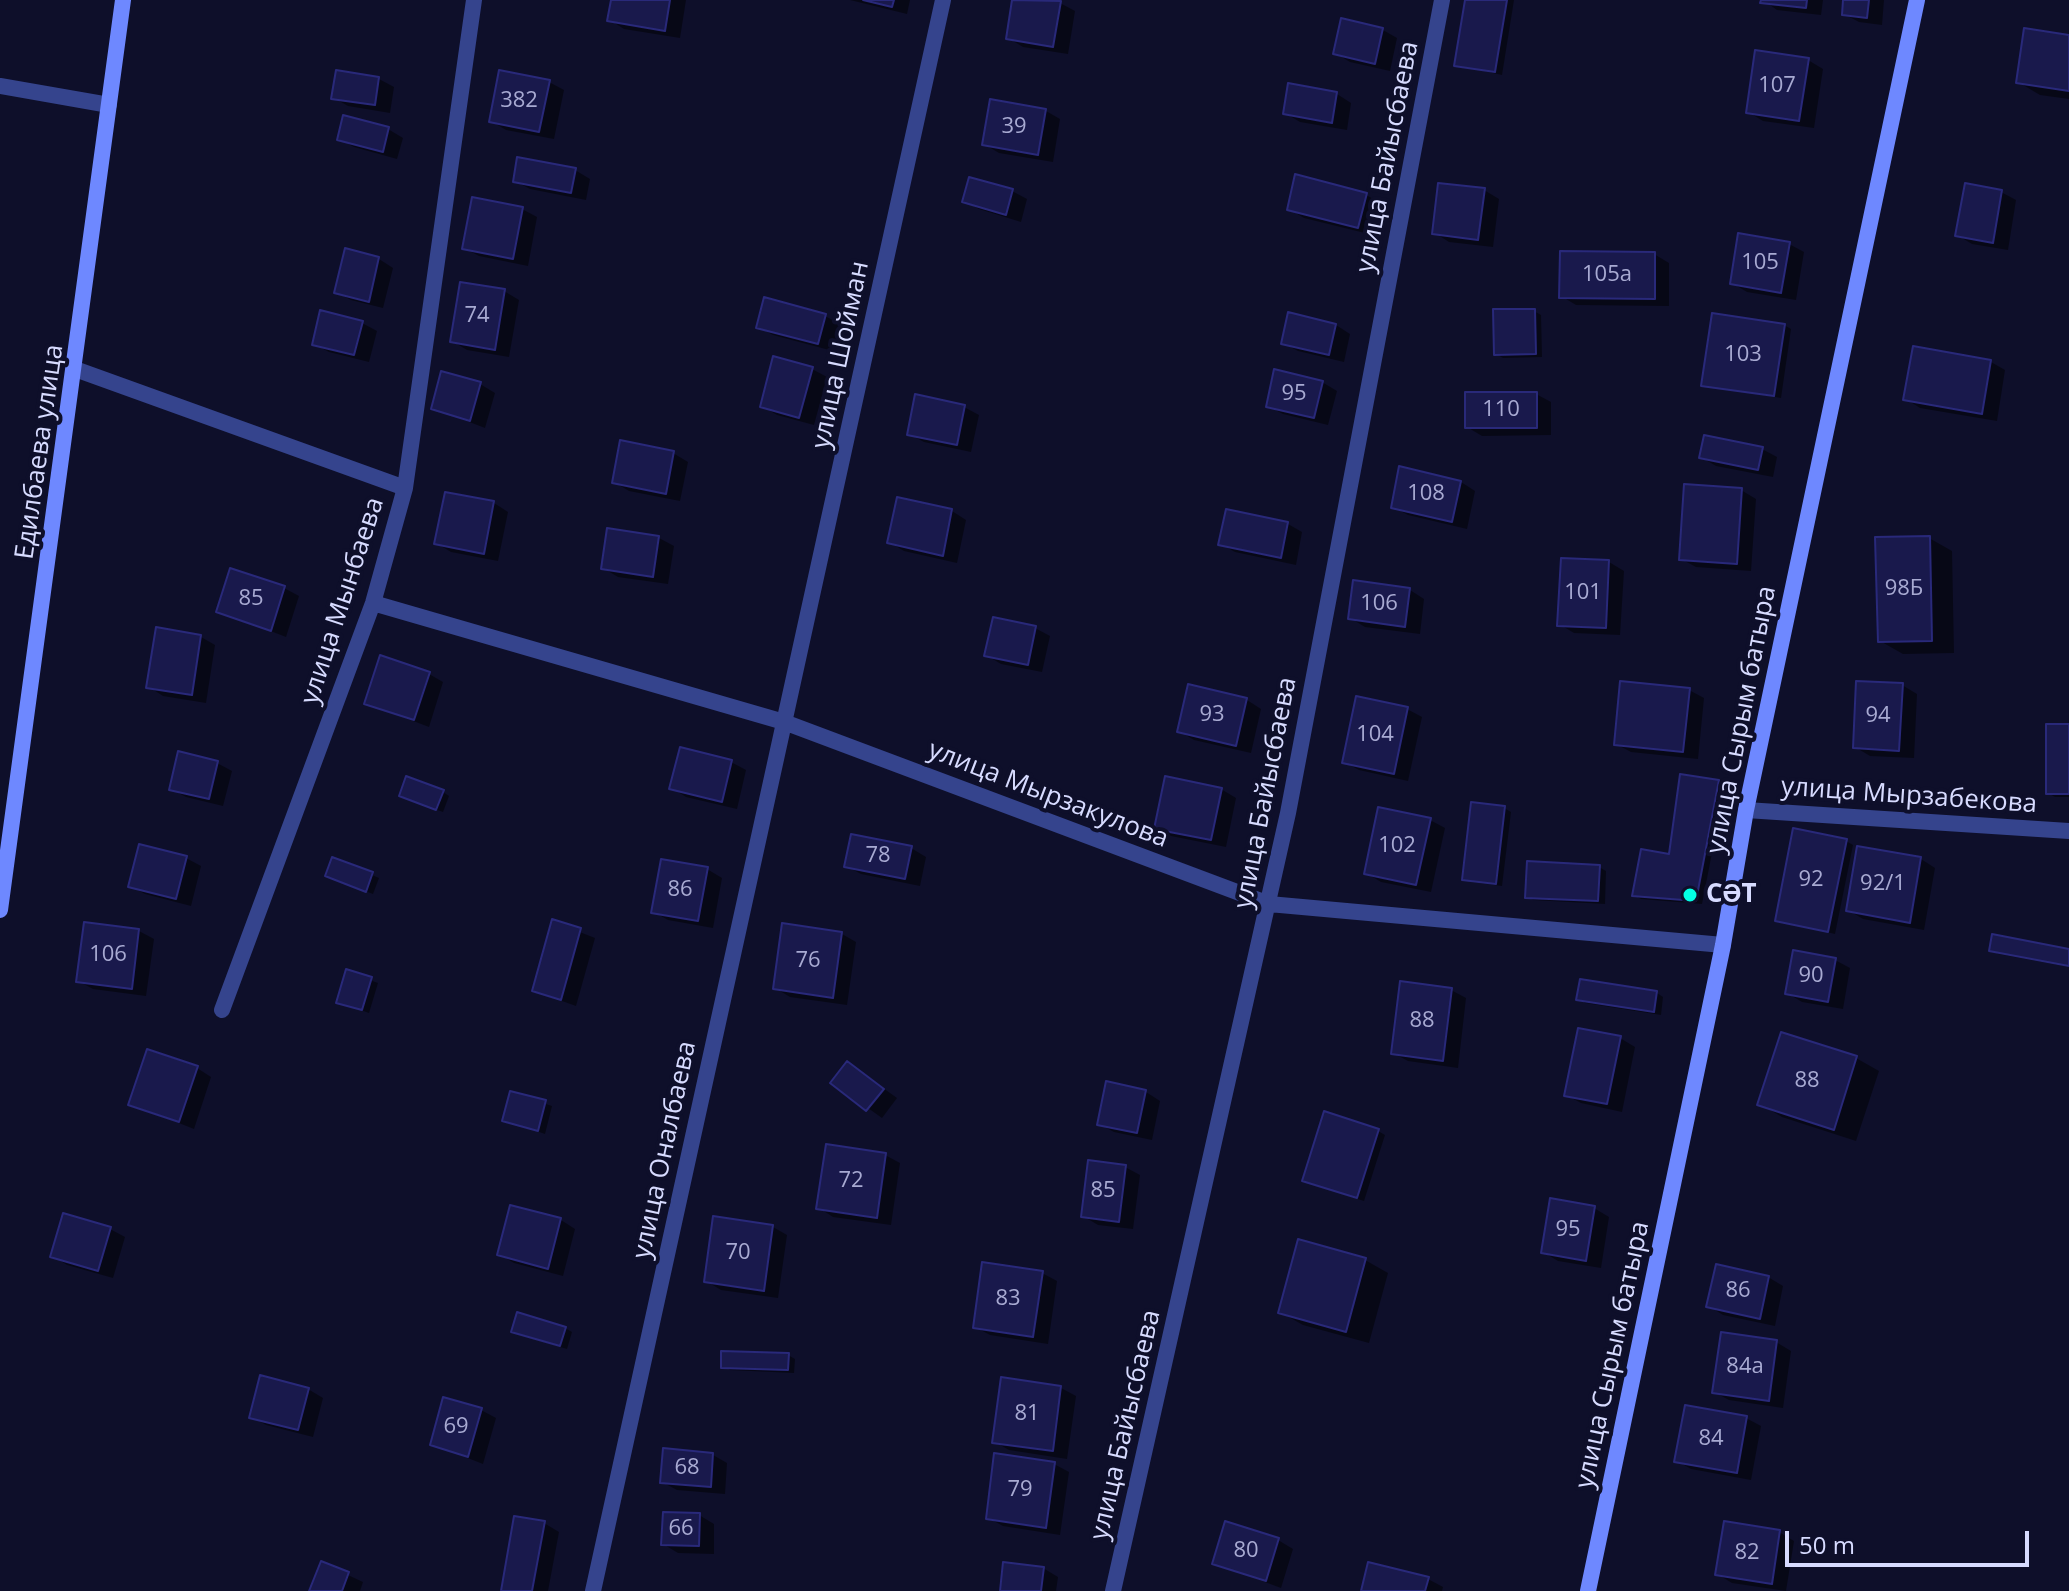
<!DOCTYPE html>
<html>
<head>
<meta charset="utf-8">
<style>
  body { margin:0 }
  #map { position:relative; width:2069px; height:1591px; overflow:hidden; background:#0e0f2a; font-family:"Open Sans",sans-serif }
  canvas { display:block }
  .scale { position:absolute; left:1785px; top:1531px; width:244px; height:36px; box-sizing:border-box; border:4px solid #d7dbff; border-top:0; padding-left:10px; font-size:24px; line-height:28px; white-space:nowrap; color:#d7dbff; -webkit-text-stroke:6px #0e0f2a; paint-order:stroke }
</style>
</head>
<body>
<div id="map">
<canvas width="2069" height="1591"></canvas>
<div class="scale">50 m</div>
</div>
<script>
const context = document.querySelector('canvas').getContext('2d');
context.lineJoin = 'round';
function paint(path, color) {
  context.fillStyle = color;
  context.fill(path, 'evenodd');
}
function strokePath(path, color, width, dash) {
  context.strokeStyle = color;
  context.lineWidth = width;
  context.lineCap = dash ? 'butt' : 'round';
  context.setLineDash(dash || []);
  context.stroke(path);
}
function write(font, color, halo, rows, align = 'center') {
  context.font = font + ' "Open Sans",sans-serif';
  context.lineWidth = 8;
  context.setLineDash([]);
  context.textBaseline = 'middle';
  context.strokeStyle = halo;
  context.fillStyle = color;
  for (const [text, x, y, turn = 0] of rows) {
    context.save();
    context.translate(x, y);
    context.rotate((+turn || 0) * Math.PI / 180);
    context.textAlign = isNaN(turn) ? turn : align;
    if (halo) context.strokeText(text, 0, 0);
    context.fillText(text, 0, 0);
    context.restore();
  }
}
paint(new Path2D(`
  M613,0H686L680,38L624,29L610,20Z
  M850,0H910L907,14Z
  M1014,0L1060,3L1075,11L1068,54L1023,47L1008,38Z
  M1467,0H1514L1502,75L1456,65Z
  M1763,0H1823L1821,15L1777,10Z
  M1845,0H1884L1882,25L1859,22L1844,14Z
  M1383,30L1397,38L1390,71L1350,62L1335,53Z
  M2069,37V99L2040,95L2018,82Z
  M1808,60L1823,69L1814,128L1763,121L1748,112Z
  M379,79L394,87L390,113L348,106L334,98Z
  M549,82L564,90L554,139L506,130L491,121Z
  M1290,86L1337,94L1351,103L1347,130L1300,122L1285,113Z
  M1046,111L1060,119L1053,162L999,153L984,144Z
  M388,129L403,138L397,159L354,147L339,139Z
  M575,170L590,179L586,200L530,189L515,181Z
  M1484,190L1499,199L1493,247L1449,242L1435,233Z
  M1012,191L1027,199L1021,222L979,209L964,201Z
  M2001,192L2016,200L2008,250L1972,244L1957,235Z
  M1366,195L1381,203L1373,235L1304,218L1289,209Z
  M522,209L537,217L528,266L479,256L464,248Z
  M1789,244L1804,252L1796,300L1747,292L1732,283Z
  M346,251L379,259L393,268L383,308L351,300L336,292Z
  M1654,254L1669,263V306L1576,305L1561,296Z
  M504,291L519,300L509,357L467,350L452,341Z
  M1534,311L1541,315L1542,357L1503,358L1496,354Z
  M825,316L840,324L833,351L773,335L758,327Z
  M362,323L377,331L369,362L329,352L314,344Z
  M1336,325L1350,334L1344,362L1298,351L1283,343Z
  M1784,325L1791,329L1781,398L1703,385Z
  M1914,348L1991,362L2005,370L1997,421L1920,408L1906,399Z
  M812,369L827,377L814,425L777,415L762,406Z
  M443,374L480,384L495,393L485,428L433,408Z
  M1322,382L1337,391L1328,425L1283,414L1268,406Z
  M1536,394L1551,402V435L1482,436L1467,427Z
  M964,407L979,415L971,452L924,442L909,434Z
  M1762,449L1777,457L1773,477L1716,466L1701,457Z
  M673,453L688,462L680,501L629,491L614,482Z
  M1461,482L1475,491L1467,529L1408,515L1393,507Z
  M1741,490L1756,499L1751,571L1696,567L1681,559Z
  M898,499L952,511L966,520L957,563L904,551L889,542Z
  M494,503L508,512L498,561L451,552L436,543Z
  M1227,511L1288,524L1302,532L1296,565L1235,552L1221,544Z
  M659,538L674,546L668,584L618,577L603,568Z
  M1929,538L1952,551L1954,653L1903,654L1880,641Z
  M1609,562L1624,571L1620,635L1574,633L1559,624Z
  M284,588L299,596L286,637L219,611Z
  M1410,590L1424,599L1420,634L1365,627L1350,618Z
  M1035,628L1050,636L1042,672L1001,664L986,655Z
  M201,637L215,645L206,703L163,696L149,687Z
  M429,674L443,682L429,727L366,703Z
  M1902,685L1917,694L1914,758L1870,756L1855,747Z
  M1189,687L1247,700L1261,709L1251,753L1194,740L1179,731Z
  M1689,690L1704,698L1698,759L1631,752L1616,744Z
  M1407,709L1422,717L1408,781L1359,770L1344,762Z
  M2069,726V797H2055L2048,793Z
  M731,762L746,770L737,809L686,797L672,788Z
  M217,763L232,771L223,806L186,797L171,789Z
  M1718,782L1725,786L1702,904L1641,899L1634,895L1671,856Z
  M1221,789L1236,798L1226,847L1171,836L1157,828Z
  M443,792L449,796L443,812L408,799Z
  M1504,808L1511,812L1502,886L1471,882L1465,878Z
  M1430,820L1445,828L1431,892L1381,882L1366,873Z
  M1846,841L1853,845L1835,934L1777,920Z
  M911,848L926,857L920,886L861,874L846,866Z
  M1859,848L1921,859L1935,868L1924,930L1863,919L1848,910Z
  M186,858L201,866L191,906L145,894L130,886Z
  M334,859L379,878L373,894L334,879Z
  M1599,867L1606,871L1605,904L1533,900L1527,896Z
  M707,869L722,878L713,928L668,920L654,912Z
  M554,922L595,938L576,1006L534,991Z
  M139,931L154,939L146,996L93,989L78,981Z
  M842,934L856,942L847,1005L790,997L775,988Z
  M1992,950L2069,951V967L1998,954Z
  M1835,960L1850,968L1843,1009L1802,1002L1787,993Z
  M347,972L378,983L369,1013L338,1002Z
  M1581,981L1657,993L1663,997L1661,1015L1585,1003L1578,999Z
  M1451,990L1466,998L1458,1068L1408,1061L1393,1053Z
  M1620,1038L1635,1047L1622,1112L1581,1103L1566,1095Z
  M1856,1058L1879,1071L1856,1141L1782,1117L1760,1104Z
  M848,1063L897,1098L882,1118L833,1083Z
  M197,1068L211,1077L194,1129L131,1104Z
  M1108,1084L1146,1092L1160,1101L1152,1140L1114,1132L1099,1124Z
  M512,1093L552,1106L545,1134L505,1120Z
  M1378,1131L1385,1135L1364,1201L1311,1184Z
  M885,1155L900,1163L891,1225L833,1217L819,1208Z
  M1125,1167L1140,1175L1133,1229L1098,1225L1083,1216Z
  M511,1207L561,1220L575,1229L563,1276L514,1263L499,1254Z
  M1594,1208L1609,1217L1601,1268L1558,1261L1543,1252Z
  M773,1227L787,1235L778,1298L721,1290L706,1281Z
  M110,1229L125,1237L113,1278L67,1265L53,1256Z
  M1365,1260L1388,1273L1369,1343L1303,1325L1280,1312Z
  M1042,1273L1057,1281L1048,1344L990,1335L975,1327Z
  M1768,1277L1783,1286L1775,1326L1723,1315L1709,1306Z
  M565,1328L572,1332L567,1349L520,1335Z
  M1776,1342L1791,1351L1783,1408L1729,1400L1714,1392Z
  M788,1355L795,1359L794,1373L730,1370L723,1366Z
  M1003,1379L1061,1388L1076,1396L1067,1459L1009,1450L995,1442Z
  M308,1389L323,1398L313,1437L266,1425L252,1417Z
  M481,1410L496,1418L483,1464L432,1444Z
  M1746,1418L1761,1426L1751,1480L1691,1469L1677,1461Z
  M713,1455L727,1463L725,1494L677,1490L662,1482Z
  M1054,1464L1069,1472L1060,1535L1003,1526L988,1518Z
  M699,1515L714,1524V1554L678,1553L663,1544Z
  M544,1523L559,1532L548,1591H503Z
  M1779,1532L1794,1541L1786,1591L1732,1583L1717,1574Z
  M1278,1540L1293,1549L1281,1588L1214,1563Z
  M322,1563L363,1582L360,1591H311Z
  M1043,1568L1058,1577L1056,1591H1002Z
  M1428,1579L1443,1587L1442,1591H1363Z`), '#0007');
const building = new Path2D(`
  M611,0H670L665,31L607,21Z
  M863,0H894L892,7Z
  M1012,0L1061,1L1053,47L1006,39Z
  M1465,0H1507L1495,72L1454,66Z
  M1761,0H1807L1806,8L1760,3Z
  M1843,0H1869L1867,18L1842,15Z
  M1341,18L1383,28L1375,64L1333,54Z
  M2024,28L2069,35V91L2016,83Z
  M1755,50L1809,58L1799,121L1746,113Z
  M336,70L379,77L375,105L331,99Z
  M499,70L550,80L539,132L489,122Z
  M1288,83L1337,92L1332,123L1283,114Z
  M990,99L1046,109L1038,155L982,145Z
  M343,115L389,127L383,152L337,140Z
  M517,157L576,168L571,193L513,182Z
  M1295,174L1367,193L1358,228L1287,210Z
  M969,177L1013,189L1006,215L962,202Z
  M1438,183L1485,188L1478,240L1432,234Z
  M1965,183L2002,190L1993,243L1955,236Z
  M472,197L523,207L513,259L462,249Z
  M1738,233L1790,242L1781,293L1730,284Z
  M345,248L379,257L369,302L334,293Z
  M1560,251L1655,252V299L1559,298Z
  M460,282L505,289L495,350L450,342Z
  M764,297L826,314L818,344L756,328Z
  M1493,309H1535L1536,354L1494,355Z
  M320,310L363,321L354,355L312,345Z
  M1288,312L1336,324L1329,355L1281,344Z
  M1712,313L1785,324L1774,396L1701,386Z
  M1913,346L1991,360L1982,414L1903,400Z
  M773,356L813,367L799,418L760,407Z
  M1274,369L1323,381L1314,418L1266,407Z
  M441,371L481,382L470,421L431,409Z
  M1465,392H1537V428H1465Z
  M915,394L965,405L957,445L907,435Z
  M1704,435L1763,447L1758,470L1699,458Z
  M620,440L674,451L666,494L612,483Z
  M1399,466L1461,481L1452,522L1391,508Z
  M1684,484L1742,488L1737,564L1679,560Z
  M445,492L494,501L484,554L434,544Z
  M897,497L952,509L943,556L887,543Z
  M1226,509L1288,522L1281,558L1218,545Z
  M607,528L659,536L653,577L601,569Z
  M1930,536L1932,641L1878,642L1875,537Z
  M1561,558L1609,560L1606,628L1557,626Z
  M230,568L285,586L271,631L216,612Z
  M1353,580L1410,588L1405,627L1348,619Z
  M993,617L1036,626L1028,665L984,656Z
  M156,627L201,635L192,695L146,688Z
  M380,655L430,672L414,720L364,704Z
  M1620,681L1690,688L1683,752L1614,745Z
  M1856,681L1903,683L1899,751L1853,748Z
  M1188,684L1247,698L1236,746L1177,732Z
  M1356,696L1408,707L1394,774L1342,763Z
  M2046,724H2069V794H2046Z
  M680,747L732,760L722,802L669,789Z
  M178,751L218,761L209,799L169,790Z
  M1680,774L1719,780L1696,901L1632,896L1641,849L1669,854Z
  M406,776L444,790L436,810L399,796Z
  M1165,776L1222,788L1211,840L1154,829Z
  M1471,802L1505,806L1496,884L1462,880Z
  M1378,807L1431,818L1416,885L1364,874Z
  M1793,828L1847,839L1828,932L1775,921Z
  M851,834L912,846L905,879L844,867Z
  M139,844L187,856L176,899L128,887Z
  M1857,846L1921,857L1910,923L1846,911Z
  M332,857L373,872L366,892L325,876Z
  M661,859L708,867L698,921L651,913Z
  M1527,861L1600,865L1598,901L1525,898Z
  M552,919L581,928L561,1000L532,991Z
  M84,922L139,929L132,989L76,982Z
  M782,923L842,932L833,998L773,989Z
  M1992,934L2069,949V966L1989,951Z
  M1793,950L1836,958L1828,1002L1785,994Z
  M346,969L372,977L362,1010L336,1003Z
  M1580,979L1657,991L1654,1012L1576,1000Z
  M1400,981L1452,988L1443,1061L1391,1054Z
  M1578,1028L1621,1036L1607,1104L1564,1096Z
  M1781,1032L1857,1056L1834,1130L1757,1105Z
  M147,1049L198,1066L179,1122L128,1105Z
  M847,1061L884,1089L866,1111L830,1083Z
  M1106,1081L1146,1090L1137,1133L1097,1125Z
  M510,1091L546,1100L538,1131L502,1121Z
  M1324,1111L1379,1129L1357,1198L1302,1181Z
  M826,1144L886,1153L877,1218L816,1209Z
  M1088,1160L1126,1165L1119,1222L1081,1217Z
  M1550,1198L1595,1206L1586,1261L1541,1253Z
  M510,1205L561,1218L548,1269L497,1255Z
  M63,1213L111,1227L98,1271L50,1257Z
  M713,1216L773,1225L764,1291L704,1282Z
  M1298,1239L1366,1258L1346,1332L1278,1313Z
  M982,1262L1043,1271L1033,1337L973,1328Z
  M1716,1264L1769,1276L1760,1319L1706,1307Z
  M517,1312L566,1327L560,1346L511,1332Z
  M1721,1332L1777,1340L1769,1401L1712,1393Z
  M721,1351L789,1353L788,1370L721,1368Z
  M260,1375L309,1388L298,1430L249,1418Z
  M1001,1377L1061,1386L1053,1451L992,1443Z
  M443,1397L482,1408L468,1457L430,1445Z
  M1685,1405L1747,1416L1737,1473L1674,1462Z
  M663,1448L713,1453L711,1487L660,1483Z
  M994,1453L1055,1462L1046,1528L986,1519Z
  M663,1512L700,1513L699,1546L661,1545Z
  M514,1516L545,1521L532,1591H501Z
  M1225,1521L1279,1538L1266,1581L1212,1564Z
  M1724,1521L1780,1530L1772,1584L1715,1575Z
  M321,1561L349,1572L342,1591H309Z
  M1003,1562L1044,1567L1041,1591H1000Z
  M1368,1562L1429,1577L1425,1591H1361Z`);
paint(building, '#19194c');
strokePath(building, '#29297a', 2);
strokePath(new Path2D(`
  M0,86L109,105
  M75,369L405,488
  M373,603L784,722L1269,904L1723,945
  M1746,810L2069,831
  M222,1010L373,603L405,488L474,0
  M593,1591L943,0
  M1113,1591L1288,813L1442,0`), '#35448d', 16);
strokePath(new Path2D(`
  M0,910L123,0
  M1588,1591L1723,945L1746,810L1917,0`), '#6e88ff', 16);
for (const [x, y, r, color] of [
  [1690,895,8,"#03ffe4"]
]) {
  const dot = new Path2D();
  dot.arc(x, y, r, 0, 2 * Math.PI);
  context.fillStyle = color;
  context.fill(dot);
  strokePath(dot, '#0e0f2a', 3);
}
write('22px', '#a8aad2', null, [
  ["107",1777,86],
  ["382",519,101],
  ["39",1014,127],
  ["105",1760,263],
  ["105а",1607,275],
  ["74",477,316],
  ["103",1743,355],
  ["95",1294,394],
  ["110",1501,410],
  ["108",1426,494],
  ["98Б",1904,589],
  ["101",1583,593],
  ["85",251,599],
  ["106",1379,604],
  ["93",1212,715],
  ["94",1878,716],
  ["104",1375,735],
  ["102",1397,846],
  ["78",878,856],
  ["92",1811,880],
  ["92/1",1883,884],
  ["86",680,890],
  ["106",108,955],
  ["76",808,961],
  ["90",1811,976],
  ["88",1422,1021],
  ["88",1807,1081],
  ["72",851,1181],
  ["85",1103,1191],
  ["95",1568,1230],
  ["70",738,1253],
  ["86",1738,1291],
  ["83",1008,1299],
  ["84а",1745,1367],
  ["81",1027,1414],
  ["69",456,1427],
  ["84",1711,1439],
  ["68",687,1468],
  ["79",1020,1490],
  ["66",681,1529],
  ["80",1246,1551],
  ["82",1747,1553]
]);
write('26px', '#d7dbff', '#0e0f2a', [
  ["улица Байысбаева",1388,157,-79],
  ["улица Шойман",841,355,-78],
  ["Едилбаева улица",40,452,-82],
  ["улица Мынбаева",343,601,-72],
  ["улица Сырым батыра",1742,720,-79],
  ["улица Байысбаева",1266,793,-79],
  ["улица Мырзакулова",1048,795,21],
  ["улица Мырзабекова",1909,796,4],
  ["улица Оналбаева",665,1150,-78],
  ["улица Сырым батыра",1613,1355,-78],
  ["улица Байысбаева",1126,1425,-77]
]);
write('bold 26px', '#d7dbff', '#0e0f2a', [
  ["СƏТ",1706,895]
], 'left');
</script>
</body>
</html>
